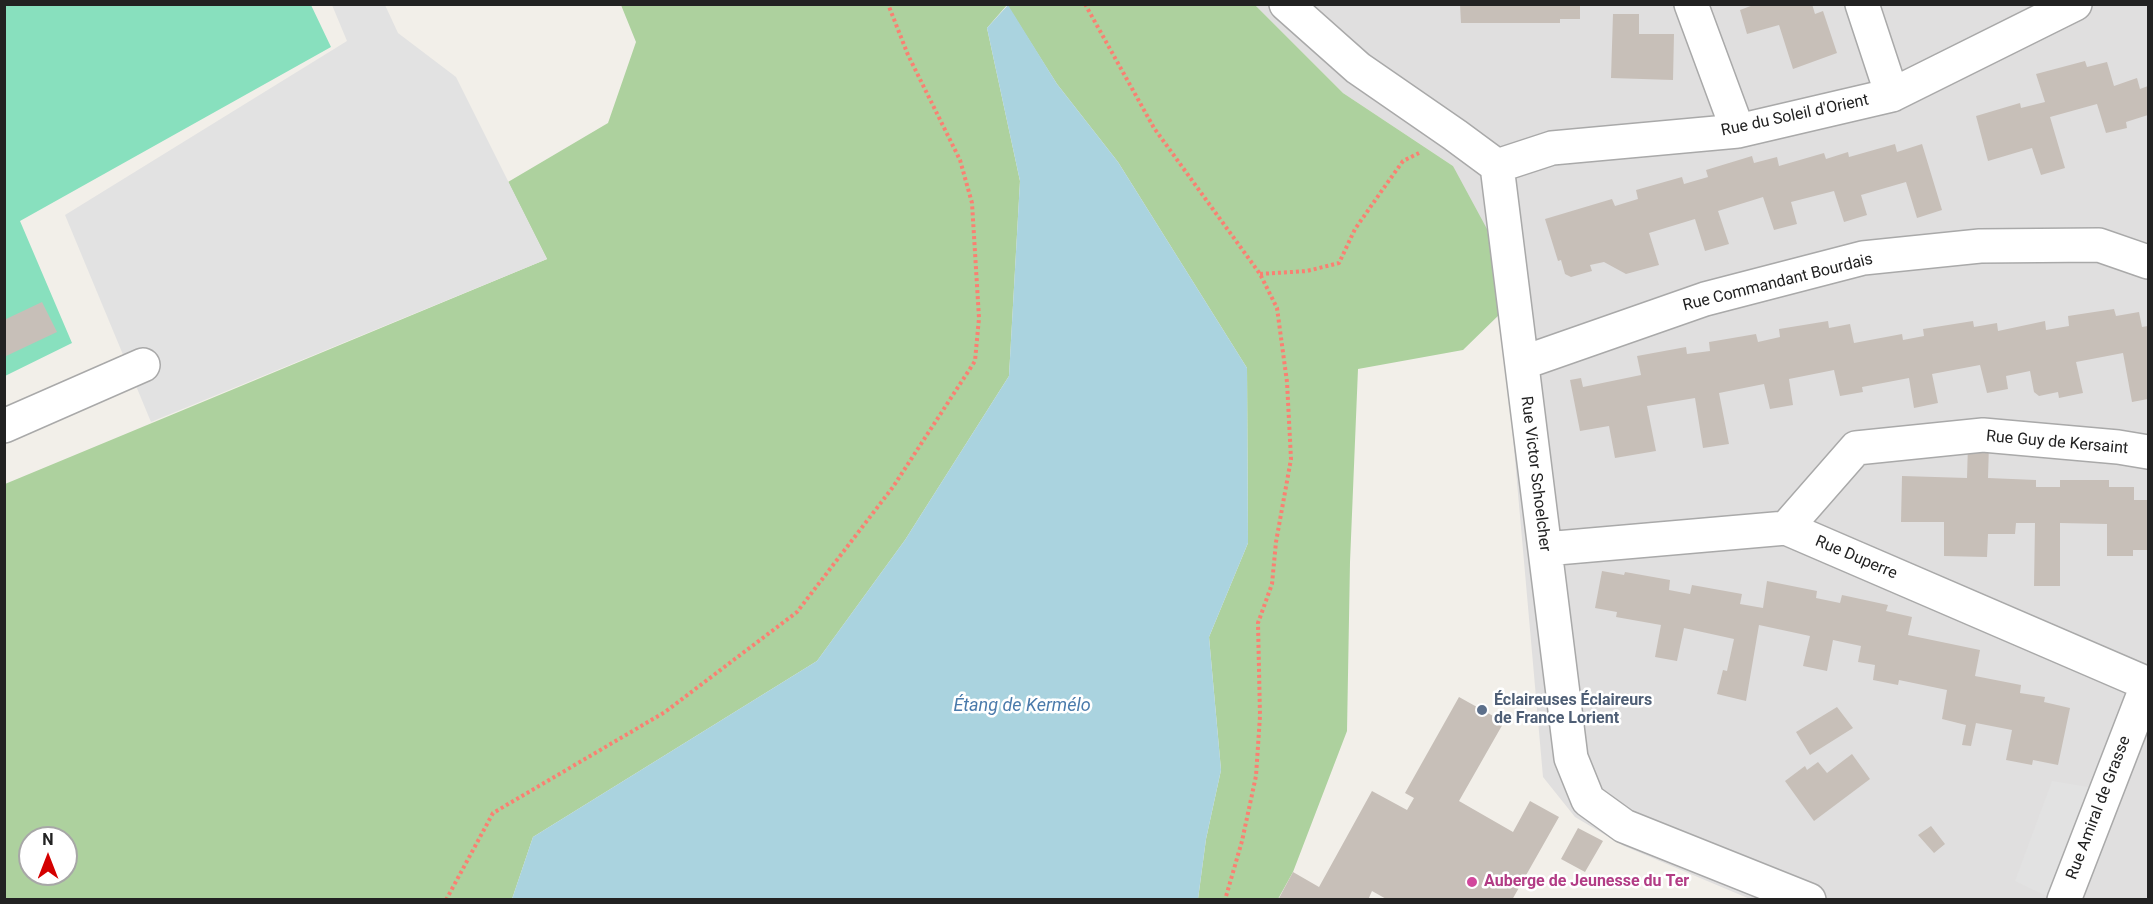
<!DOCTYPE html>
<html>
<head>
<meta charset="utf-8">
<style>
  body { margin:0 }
  #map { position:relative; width:2153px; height:904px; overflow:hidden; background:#f2efe9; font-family:Roboto,sans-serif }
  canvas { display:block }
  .frame { position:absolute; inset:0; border:6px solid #222; pointer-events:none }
  .north { position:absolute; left:18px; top:826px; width:60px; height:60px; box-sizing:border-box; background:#fff; border:2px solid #a7a7a7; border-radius:50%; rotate:0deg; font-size:16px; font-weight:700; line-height:24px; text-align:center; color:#222 }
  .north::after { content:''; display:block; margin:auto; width:21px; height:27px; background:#d40000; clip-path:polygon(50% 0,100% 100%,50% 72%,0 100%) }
</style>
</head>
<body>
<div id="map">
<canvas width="2153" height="904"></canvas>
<div class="frame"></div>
<div class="north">N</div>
</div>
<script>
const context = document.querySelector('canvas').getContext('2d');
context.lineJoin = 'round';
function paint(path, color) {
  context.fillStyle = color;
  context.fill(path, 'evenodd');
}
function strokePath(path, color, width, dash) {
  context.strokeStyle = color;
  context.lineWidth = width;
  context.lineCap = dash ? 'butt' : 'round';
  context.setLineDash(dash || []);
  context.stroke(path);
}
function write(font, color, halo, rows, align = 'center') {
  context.font = font + ' Roboto,sans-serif';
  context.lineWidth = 5;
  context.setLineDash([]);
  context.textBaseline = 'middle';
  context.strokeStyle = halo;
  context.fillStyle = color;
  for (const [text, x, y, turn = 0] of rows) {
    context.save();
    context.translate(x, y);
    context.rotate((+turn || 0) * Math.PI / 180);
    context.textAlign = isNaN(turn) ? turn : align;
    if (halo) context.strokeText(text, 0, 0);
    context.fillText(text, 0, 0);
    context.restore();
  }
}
paint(new Path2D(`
  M1255,5H2148V899H1750L1624,846L1575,817L1543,777L1502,312L1453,166L1343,93Z`), '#e0dfdf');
paint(new Path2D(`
  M621,5H1255L1343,93L1453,166L1487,229L1502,312L1463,350L1358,369L1350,562L1347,731L1293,872L1278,899H1198L1206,839L1221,770L1209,637L1248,543L1247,368L1118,162L1057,84L1007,5L987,28L1020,181L1009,376L905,540L817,661L533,837L512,899L5,900V484L547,259L508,182L608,123L636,42ZM30,838H66V874H30Z`), '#add19e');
paint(new Path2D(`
  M5,5H311L331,47L20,221L72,343L5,376Z`), '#88e0be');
paint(new Path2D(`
  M332,5H385L398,33L456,77L547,259L151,422L65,215L347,41Z
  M2052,781L2106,790L2053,899L2015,881Z`), '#e2e2e2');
paint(new Path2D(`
  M1008,5L1057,84L1118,162L1247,368L1248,543L1209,637L1221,770L1206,839L1198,899H512L533,837L817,661L905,540L1009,376L1020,181L987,28Z`), '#aad3df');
paint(new Path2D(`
  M1460,4H1580V19H1560V23H1461Z
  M1756,4H1812L1815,14L1823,11L1837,53L1793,69L1779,25L1747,34L1740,10Z
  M1613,14H1639V34H1674L1673,80L1611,78Z
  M2085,61L2087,67L2107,62L2114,86L2137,78L2140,89L2148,86V115L2126,122L2127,128L2106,133L2097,104L2050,117L2065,168L2041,175L2032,148L1988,161L1976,116L2020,103L2021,108L2045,102L2036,74Z
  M1895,144L1897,152L1922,144L1942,210L1917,218L1906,182L1861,195L1867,215L1844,222L1834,191L1791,202L1797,224L1774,230L1763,197L1718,211L1729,244L1705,251L1695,219L1649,233L1659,265L1626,274L1604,262L1590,265L1592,271L1571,277L1565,274L1561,260L1558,261L1545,219L1612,199L1615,206L1638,199L1636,190L1682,177L1684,184L1708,177L1706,170L1752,156L1754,163L1777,157L1779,166L1824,153L1826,159L1848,152L1849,157Z
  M42,302L57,332L4,357V320Z
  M2114,309L2116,316L2139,312L2142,327L2148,326V399L2132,402L2123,353L2076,362L2083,393L2059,398L2058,392L2039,396L2034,392L2030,371L2006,376L2008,389L1987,393L1980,365L1932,374L1938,403L1914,408L1909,378L1862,387L1863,392L1840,396L1834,370L1789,379L1793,405L1770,409L1764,384L1719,393L1729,444L1703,448L1695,398L1647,406L1656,451L1615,458L1609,426L1580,431L1570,380L1581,378L1583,387L1641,375L1637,356L1686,347L1687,354L1710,351L1709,342L1756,334L1758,342L1780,337L1779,329L1828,321L1829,328L1850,324L1854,343L1902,334L1903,340L1924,336L1923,329L1973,321L1974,327L1997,323L1998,331L2045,321L2046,330L2069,326L2068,316Z
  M1968,444H1989L1988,478L2036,480V487H2060V480H2109V487H2134V500H2148V550H2133V556H2107V524L2060,523V586H2034L2035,523H2016L2015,534H1988L1987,557L1944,556V522H1901L1902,476L1967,478Z
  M1602,571L1624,575L1625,572L1670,580L1669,590L1690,594L1692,585L1742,594L1740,604L1763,608L1767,581L1817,591L1816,598L1840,603L1842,595L1888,605L1886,611L1912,617L1908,635L1980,650L1975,676L2021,685L2020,693L2045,697L2044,702L2070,708L2058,765L2033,760L2032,765L2006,760L2012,730L1976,723L1971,746L1962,745L1966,725L1942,719L1947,690L1899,680L1898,685L1873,680L1875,665L1858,662L1861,646L1833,640L1827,671L1803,666L1810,636L1759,625L1746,701L1717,694L1723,670L1727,671L1734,639L1684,628L1677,661L1655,657L1661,625L1616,617L1617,612L1595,608Z
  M1459,697L1504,722L1459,801L1513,832L1530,801L1559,817L1512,900H1388L1372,891L1368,900H1278L1293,872L1319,887L1372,791L1407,810L1414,798L1405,793Z
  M1837,707L1853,728L1810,755L1796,732Z
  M1852,754L1870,779L1814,821L1785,781L1805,766L1807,770L1818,762L1827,773Z
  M1931,826L1945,844L1934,853L1918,835Z
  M1578,828L1603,841L1585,872L1561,859Z`), '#c7bfb8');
const street = new Path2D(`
  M1286,4L1358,68L1455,135L1497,166L1571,758L1588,800L1624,826L1809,900
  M1691,4L1738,131
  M1862,4L1892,95
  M1497,166L1552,148L1738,131L1892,95L2075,4
  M1522,363L1705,299L1863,258L1980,246L2099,245L2148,262
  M4,426L143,365
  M1786,528L1856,448L1983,435L2118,447L2148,452
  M1545,549L1786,528L2148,684
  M2064,900L2148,683`);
strokePath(street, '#a9a9a9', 36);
strokePath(new Path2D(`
  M1085,4L1154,128L1260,274L1277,308L1287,382L1291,459L1276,542L1272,584L1258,623L1260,716L1256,776L1242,841L1225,900
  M1260,274L1307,271L1339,263L1355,229L1383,189L1403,161L1419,153
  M446,900L493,813L665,712L797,612L893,487L975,361L979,318L972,203L960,160L908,55L888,4`), '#fa8072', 4, [3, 3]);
strokePath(street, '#fff', 33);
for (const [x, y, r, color] of [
  [1482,710,6,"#5c6f8a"],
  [1472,882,6,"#d1479c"]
]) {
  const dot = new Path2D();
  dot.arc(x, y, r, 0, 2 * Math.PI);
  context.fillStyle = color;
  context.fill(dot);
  strokePath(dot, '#fff', 2);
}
write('16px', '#222', '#fff', [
  ["Rue du Soleil d'Orient",1795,116,-12],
  ["Rue Commandant Bourdais",1778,283,-14],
  ["Rue Guy de Kersaint",2057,443,5],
  ["Rue Victor Schoelcher",1535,474,83],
  ["Rue Duperre",1856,558,23],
  ["Rue Amiral de Grasse",2099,808,-69]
]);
write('bold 16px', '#4e5e75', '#fff', [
  ["Éclaireuses Éclaireurs",1494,701],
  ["de France Lorient",1494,719]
], 'left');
write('bold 16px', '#b23c85', '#fff', [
  ["Auberge de Jeunesse du Ter",1484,882]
], 'left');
write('italic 18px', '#4a7aab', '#fff', [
  ["Étang de Kermélo",1022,706]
]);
</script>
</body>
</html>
